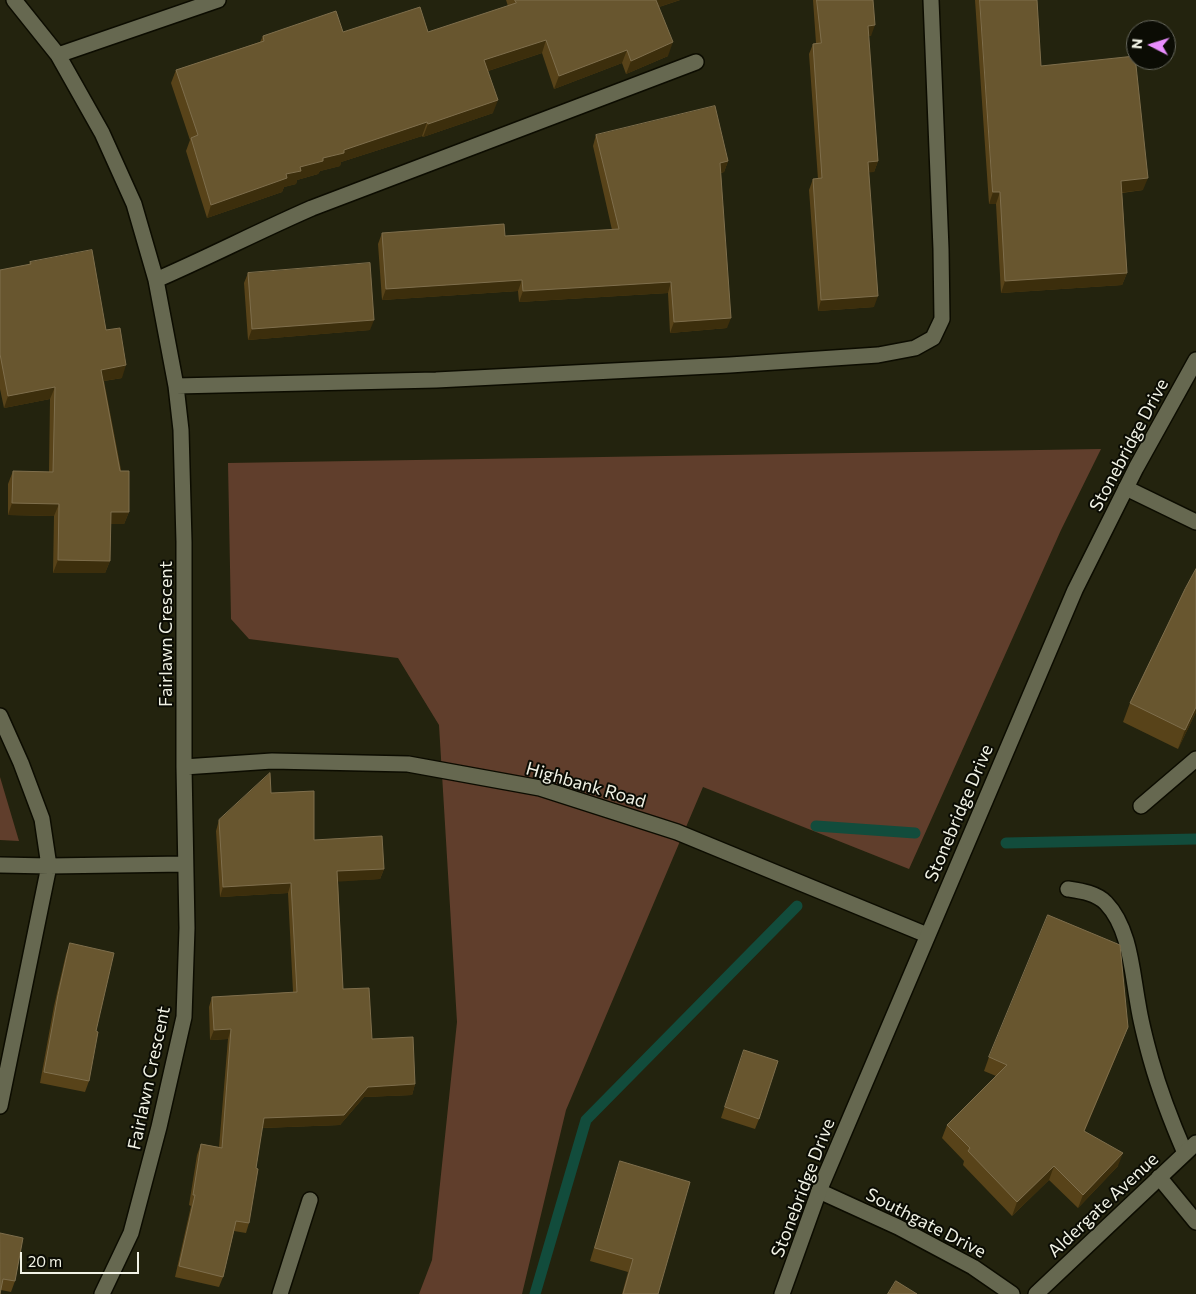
<!DOCTYPE html>
<html>
<head>
<meta charset="utf-8">
<style>
  body { margin:0 }
  #map { position:relative; width:1196px; height:1294px; overflow:hidden; background:#23230e; font-family:Commissioner,sans-serif }
  canvas { display:block }
  .north { position:absolute; left:1126px; top:20px; width:50px; height:50px; box-sizing:border-box; background:#0b0c04; border:1px solid #67685e; border-radius:50%; rotate:275deg; font-size:14px; font-weight:700; line-height:20px; text-align:center; color:#f1f2e5 }
  .north::after { content:''; display:block; margin:auto; width:18px; height:22px; background:#e98dfe; clip-path:polygon(50% 0,100% 100%,50% 72%,0 100%) }
  .scale { position:absolute; left:20px; top:1252px; width:119px; height:22px; box-sizing:border-box; border:2px solid #f1f2e5; border-top:0; padding-left:6px; font-size:15px; line-height:18px; white-space:nowrap; color:#f1f2e5; -webkit-text-stroke:4px #0b0c04; paint-order:stroke }
</style>
</head>
<body>
<div id="map">
<canvas width="1196" height="1294"></canvas>
<div class="north">N</div>
<div class="scale">20 m</div>
</div>
<script>
const context = document.querySelector('canvas').getContext('2d');
context.lineJoin = 'round';
function paint(path, color) {
  context.fillStyle = color;
  context.fill(path, 'evenodd');
}
function strokePath(path, color, width, dash) {
  context.strokeStyle = color;
  context.lineWidth = width;
  context.lineCap = dash ? 'butt' : 'round';
  context.setLineDash(dash || []);
  context.stroke(path);
}
function write(font, color, halo, rows, align = 'center') {
  context.font = font + ' Commissioner,sans-serif';
  context.lineWidth = 4;
  context.setLineDash([]);
  context.textBaseline = 'middle';
  context.strokeStyle = halo;
  context.fillStyle = color;
  for (const [text, x, y, turn = 0] of rows) {
    context.save();
    context.translate(x, y);
    context.rotate((+turn || 0) * Math.PI / 180);
    context.textAlign = isNaN(turn) ? turn : align;
    if (halo) context.strokeText(text, 0, 0);
    context.fillText(text, 0, 0);
    context.restore();
  }
}
paint(new Path2D(`
  M1101,449L1061,530L909,869L703,787L566,1110L522,1294H419L432,1260L457,1022L439,725L398,658L249,639L231,619L228,463Z
  M0,777L19,841L0,840Z`), '#603e2c');
strokePath(new Path2D(`
  M816,826L915,833
  M1006,843L1196,839
  M535,1294L586,1120L797,906`), '#124c3c', 11);
const lane = new Path2D(`
  M1126,488L1196,522
  M1141,806L1196,759
  M1068,889C1081,891 1096,893 1106,903C1130,928 1132,972 1138,1004C1141,1023 1146,1042 1151,1060C1160,1092 1172,1123 1185,1153`);
const street = new Path2D(`
  M14,0L58,55L102,133L134,204L156,280L176,386L181,430L184,542V767L187,928L184,1017L159,1127L131,1233L102,1294
  M58,55L218,0
  M156,280C209,257 259,231 312,208L696,62
  M176,386L436,380L730,365L878,355L915,348L933,338L942,319L941,249L931,0
  M0,716L21,763L42,819L49,866L0,1106
  M184,767L272,761L408,764L540,788L677,832L927,935
  M0,865L49,866L185,864
  M1159,1177L1196,1222
  M819,1191L898,1227L973,1267L1012,1294
  M280,1294L310,1200
  M1036,1294L1196,1143`);
const secondary = new Path2D(`
  M782,1294L819,1191L1075,590L1136,468L1196,360`);
strokePath(lane, '#0c0c00', 18);
strokePath(street, '#0c0c00', 18);
strokePath(secondary, '#0c0c00', 18);
strokePath(lane, '#666850', 15);
strokePath(street, '#666850', 15);
strokePath(secondary, '#666850', 15);
paint(new Path2D(`
  M506,0H680L659,7L668,56L626,74L622,63L554,89L542,53L488,71L493,113L423,137L422,136L341,162L340,166L320,171L318,174L297,180L296,184L284,187L282,192L207,218L186,151L190,140L171,83L176,70L260,42L263,36L343,32H428L508,6Z
  M813,0H873L871,36H868L878,161L874,172H869L874,307L818,311L809,190L813,179H818L809,54L813,44L816,43Z
  M975,0H1037L1041,66L1143,190L1122,193L1127,273L1122,285L1001,293L996,204H989Z
  M596,135L728,161L724,172L721,173L727,328L670,333L668,293L519,302L518,291L382,300L378,244L382,233L505,236L612,230L593,146Z
  M30,262L106,330L122,378L104,381L129,512L124,524H110V561L105,573H53L54,516L8,515V484L13,471L49,472L50,399L4,408L0,389V270L29,265Z
  M248,273L370,330L248,340L244,283Z
  M1196,569V712L1178,749L1123,722L1130,703Z
  M271,793L314,840L384,869L380,879L338,881L343,989L372,1039L415,1084L412,1095L364,1097L340,1125L262,1128L256,1168L249,1223L246,1233L234,1231L223,1277L219,1287L175,1277L191,1206L189,1205L197,1155L201,1144L219,1147L228,1039L210,1040L209,1007L212,997L293,992L288,893L220,897L216,831L219,820Z
  M70,943L96,1031L89,1081L85,1092L40,1083L54,1006L66,954Z
  M1123,1040L1084,1132L1118,1166L1078,1208L1049,1180L1012,1216L963,1165L964,1161L942,1138L947,1125L996,1076L984,1071L989,1057Z
  M740,1060L759,1119L755,1129L721,1118Z
  M620,1161L658,1294H622L628,1272L590,1261L616,1174Z
  M0,1233L15,1281L11,1292L1,1290Z`), '#584319');
paint(new Path2D(`
  M653,0H680L650,10Z
  M875,25L871,36H864L868,26Z
  M546,40L542,53L479,74L484,60Z
  M673,42L668,56L626,74L631,61Z
  M627,50L622,63L554,89L559,76Z
  M498,100L493,113L423,137L428,124Z
  M427,122L422,136L341,162L340,166L320,171L318,174L297,180L296,184L284,187L282,192L207,218L211,205L286,174L300,167L344,150Z
  M728,161L724,172L716,174L720,163Z
  M878,161L874,172L864,173L868,162Z
  M1148,178L1143,190L1117,193L1121,181Z
  M993,192H1000L996,204H989Z
  M1127,273L1122,285L1001,293L1005,281Z
  M522,280L518,291L382,300L386,289Z
  M671,282L668,293L519,302L523,291Z
  M878,296L874,307L818,311L821,300Z
  M731,318L727,328L670,333L674,322Z
  M374,320L370,330L248,340L252,329Z
  M126,365L122,378L97,382L101,370Z
  M55,387L50,399L4,408L8,396Z
  M12,503L59,504L54,516L8,515Z
  M111,512H129L124,524H106Z
  M58,560L110,561L105,573H53Z
  M1196,707V712L1178,749L1185,730Z
  M384,869L380,879L333,882L337,871Z
  M291,883L288,893L220,897L223,887Z
  M1128,1027L1123,1040L1079,1145L1084,1131Z
  M231,1029L228,1039L210,1040L214,1030Z
  M415,1084L412,1095L364,1097L340,1125L260,1128L264,1118L368,1087Z
  M1123,1153L1118,1166L1078,1208L1083,1195Z
  M1054,1166L1049,1180L1012,1216L1017,1202Z`), '#3c2e0c');
const building = new Path2D(`
  M515,0H656L673,42L631,61L627,50L559,76L546,40L484,60L498,100L428,124L427,122L344,150V153L323,158V161L300,167L301,171L286,174L287,178L211,205L191,138L198,135L176,70L264,41L263,36L336,11L343,32L420,7L428,32L516,3Z
  M817,0H873L875,25L868,26L878,161L868,162L878,296L821,300L813,179L822,178L813,44L821,43Z
  M980,0H1037L1041,66L1135,56L1148,178L1121,181L1127,273L1005,281L1000,192H993Z
  M715,106L728,161L720,163L731,318L674,322L671,282L523,291L522,280L386,289L382,233L504,224L505,236L619,229L596,135Z
  M92,250L106,330L120,328L126,365L101,370L120,471H129V512H111L110,561L58,560L59,504L12,503L13,471L53,472L55,387L8,396L0,354V270L31,264L30,262Z
  M370,263L374,320L252,329L248,273Z
  M1196,569V707L1185,730L1130,703L1185,589Z
  M270,773L271,793L314,791V840L382,836L384,869L337,871L343,989L369,988L372,1039L413,1037L415,1084L368,1087L344,1115L264,1118L256,1168L258,1169L249,1223L236,1221L223,1277L179,1266L195,1195H193L201,1144L222,1148L231,1029L214,1030L212,997L297,992L291,883L223,887L219,820Z
  M1048,915L1120,945L1128,1027L1084,1131L1123,1153L1083,1195L1054,1166L1017,1202L968,1151L970,1148L947,1125L1007,1065L989,1057Z
  M70,943L114,953L96,1031L98,1032L89,1081L44,1072L58,995Z
  M744,1050L778,1061L759,1119L725,1107Z
  M620,1161L690,1182L658,1294H623L633,1259L595,1248Z
  M0,1233L23,1238L15,1281L3,1279L0,1294Z
  M896,1281L917,1294H888Z`);
paint(building, '#68562f');
strokePath(building, '#7e6e4c', 1);
write('18px', '#f1f2e5', '#0b0c04', [
  ["Stonebridge Drive",1129,445,-62],
  ["Fairlawn Crescent",166,634,-90],
  ["Highbank Road",586,785,16],
  ["Stonebridge Drive",959,813,-67],
  ["Fairlawn Crescent",149,1078,-78],
  ["Stonebridge Drive",803,1188,-69],
  ["Aldergate Avenue",1103,1205,-43],
  ["Southgate Drive",926,1223,27]
]);
</script>
</body>
</html>
